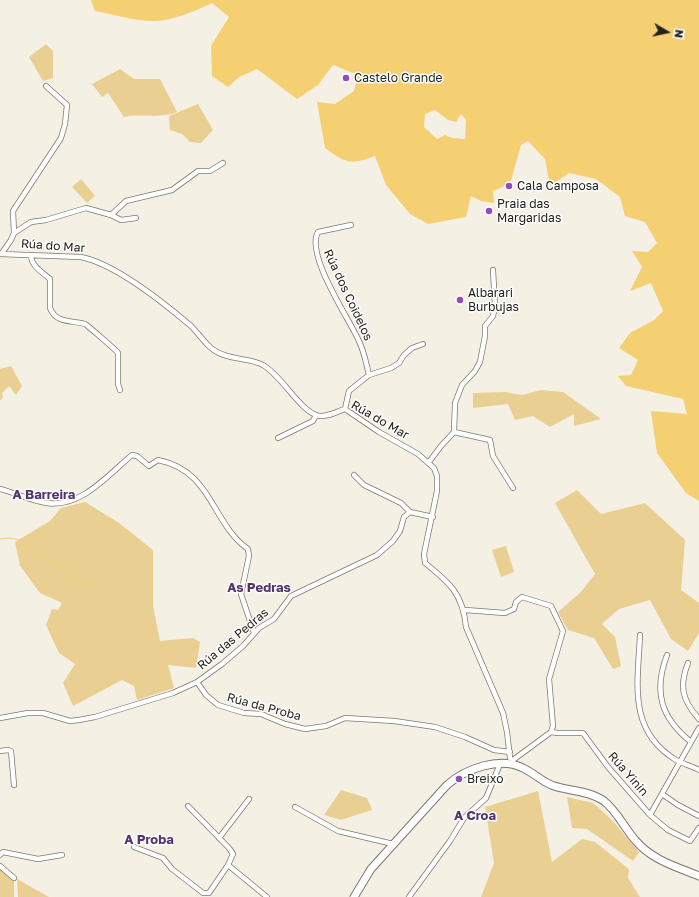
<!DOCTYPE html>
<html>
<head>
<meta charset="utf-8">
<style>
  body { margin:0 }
  #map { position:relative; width:699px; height:897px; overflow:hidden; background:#f5f0e4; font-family:"Golos Text",sans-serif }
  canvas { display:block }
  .north { position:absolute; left:647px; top:12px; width:40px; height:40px; -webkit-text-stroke:3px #fff; paint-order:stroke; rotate:99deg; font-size:11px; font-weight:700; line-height:16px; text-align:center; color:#22211c }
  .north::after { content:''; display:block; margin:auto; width:14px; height:18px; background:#22211c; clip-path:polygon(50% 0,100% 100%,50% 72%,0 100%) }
</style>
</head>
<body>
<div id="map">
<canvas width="699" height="897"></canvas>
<div class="north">N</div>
</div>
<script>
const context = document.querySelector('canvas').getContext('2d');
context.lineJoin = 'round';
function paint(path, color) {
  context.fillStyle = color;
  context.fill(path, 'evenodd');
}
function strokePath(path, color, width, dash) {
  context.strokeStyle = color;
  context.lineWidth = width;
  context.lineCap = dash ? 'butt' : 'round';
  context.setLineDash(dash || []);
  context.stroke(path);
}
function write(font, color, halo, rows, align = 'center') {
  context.font = font + ' "Golos Text",sans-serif';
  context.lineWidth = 3;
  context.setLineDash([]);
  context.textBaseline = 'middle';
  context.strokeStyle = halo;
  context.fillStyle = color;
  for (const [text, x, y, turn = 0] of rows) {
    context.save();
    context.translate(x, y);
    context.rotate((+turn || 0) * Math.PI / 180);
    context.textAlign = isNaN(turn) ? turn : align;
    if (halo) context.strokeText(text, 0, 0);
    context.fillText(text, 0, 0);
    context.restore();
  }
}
paint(new Path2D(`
  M46,44L53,51V78L43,81L29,57Z
  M120,69L134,79H160L177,112C160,119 142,113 124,117L108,93L102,97L92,84Z
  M198,104L213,130L201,143L190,142L182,134L170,130L169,116Z
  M81,179L95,196L87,203L72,187Z
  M11,366L22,386L16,395L9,386L2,393L3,397L0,401V369Z
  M541,390L563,392L601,419L574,426V414L550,427L533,416L515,420L508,404L473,408V393L505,392L522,395Z
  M577,490L601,514L645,503L685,540L681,590L699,603V633L688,651L671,639L650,600L619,609L602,624L615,637L621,666L613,669L594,638L568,630L558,612L581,592L595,574L555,503Z
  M85,502L119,523L153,550V606L160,641L193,638L200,642L196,668L168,665L174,688L137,700L134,686L122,680L73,706L63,683L75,664L59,653L46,625L52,609L58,610L62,603L40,593L20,566L15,542L50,521L61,508Z
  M506,546L514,572L501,577L492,550Z
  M341,790L367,798L372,810L341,820L324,815Z
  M538,791L552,862L582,839L595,842L629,869L628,878L640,897H481L494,863L485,807Z
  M567,797L593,803L611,819L639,852L633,861L587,829L572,828Z
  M0,869L14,879V897H0Z
  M17,879L49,897H18Z`), '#e9cf91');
paint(new Path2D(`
  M91,0H699V501L686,493L657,453L651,411L687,414L683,399L626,386L618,376L631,375L638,360L619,348L630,333L654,320L663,311L651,283L630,291L642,267L632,251L648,252L657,243L645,222L625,216L620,197L596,179L569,173L550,186L545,159L528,141L521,145L510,184L493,191L494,203L481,201L471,196L466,217L428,224L410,214L386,185L375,156C350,165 347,164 325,148L317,102L335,104L354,91L358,75L333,65L318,85L297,99L257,69L239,77L228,87L212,76L211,46L229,17L212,3C193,12 170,22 150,21C132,20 112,14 95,11ZM435,110L448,120L456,122L461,114L466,120L465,139L452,138L445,135L437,139L424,127L425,114Z`), '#f5d072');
strokePath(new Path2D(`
  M0,539L8,538L19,540L90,588`), '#f5d072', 1);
const street = new Path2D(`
  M111,215L121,220L136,218
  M351,225L318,232C305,254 348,317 358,339C364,350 366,363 369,375
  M14,233L13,211L61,138L65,124L67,105L46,86
  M2,253L11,240L14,233L31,222L46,220L86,208L111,215L126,201L172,190L198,171H210L223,163
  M0,254L81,257C116,264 164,303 191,326C198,333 204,342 211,348C227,361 248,357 263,365C283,377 297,407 316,415C324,419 338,411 345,409L379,432L418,454L434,468L437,476V491L424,554L425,563C450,583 463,594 466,627L503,713L507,732L510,758
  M31,255C31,266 42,272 50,279V308C56,324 72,320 85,324C87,325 116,350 118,353V384L120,390
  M345,409L349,391L369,375L391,368L399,363L404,355L412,348L423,344
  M454,432L490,440L493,456L513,488
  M278,438L313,421L316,415
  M429,462L441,446L454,432L455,403L462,385L475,371L480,362L485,336V326L493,316L495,306L493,270
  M354,475L364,485L401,503L410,512L433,517
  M0,489C16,493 31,501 47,503C81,508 108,475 132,455L137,456L149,466L158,460C213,471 211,523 248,549L249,556L241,594L254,633
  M465,610L505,613L514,609L516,602L522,597L551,606L563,631L549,679L553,726L551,732L513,760
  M640,635C638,683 627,730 676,760C683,764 692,766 699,770
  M667,655C653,692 661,718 691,742
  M688,663C679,686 682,700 699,719
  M197,682L222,664L243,646L259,628L274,619L291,596L377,555L393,541L400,531L404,517L410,512
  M0,718L28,713H43L70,721L79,720L95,717L173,693L197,682L206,695L218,705L244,713L261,714L285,724L305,729L326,726L345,718L394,721L435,727L465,737L494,750L510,752
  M551,732L558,733H583L608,767L650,815L668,830L690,841L699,828
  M0,751L8,750L11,751L14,785
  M662,794L678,805L699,816
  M188,806L229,848L233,854L228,865L267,897
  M295,807L338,831L393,844
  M650,815L699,728
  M219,838L249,799
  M134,847L163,858L172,869L203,893H209L228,865
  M0,855L3,852L38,859L62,855
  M0,866L14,878
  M409,897L450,841L464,818L486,798L500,764`);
const secondary = new Path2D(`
  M354,897L371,869L447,785C465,769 500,756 523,768C534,773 542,782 554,786C570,791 590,791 604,801C617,811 625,829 636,841C652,860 677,867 699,876`);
strokePath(street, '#7c786d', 6);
strokePath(secondary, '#7c786d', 9);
strokePath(street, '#fff', 4.5);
strokePath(secondary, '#fff', 7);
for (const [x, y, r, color] of [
  [346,78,4,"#924cbf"],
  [509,186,4,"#924cbf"],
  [489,211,4,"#924cbf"],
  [460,300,4,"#924cbf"],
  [459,779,4,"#924cbf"]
]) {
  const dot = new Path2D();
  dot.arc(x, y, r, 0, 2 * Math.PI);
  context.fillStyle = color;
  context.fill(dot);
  strokePath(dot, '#fff', 1.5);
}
write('12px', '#22211c', '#fff', [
  ["Castelo Grande",354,78],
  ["Cala Camposa",517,186],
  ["Praia das",497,204],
  ["Margaridas",497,218],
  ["Albarari",468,293],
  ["Burbujas",468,307],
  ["Breixo",467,779]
], 'left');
write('12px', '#22211c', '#fff', [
  ["Rúa do Mar",53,246,4],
  ["Rúa dos Coidelos",348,295,65],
  ["Rúa do Mar",380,420,30],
  ["Rúa das Pedras",233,639,-40],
  ["Rúa da Proba",264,707,15],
  ["Rúa Yinin",628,774,49]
]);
write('bold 13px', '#55336d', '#fff', [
  ["A Barreira",44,495],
  ["As Pedras",259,588],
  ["A Croa",475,816],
  ["A Proba",149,840]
]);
</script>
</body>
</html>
